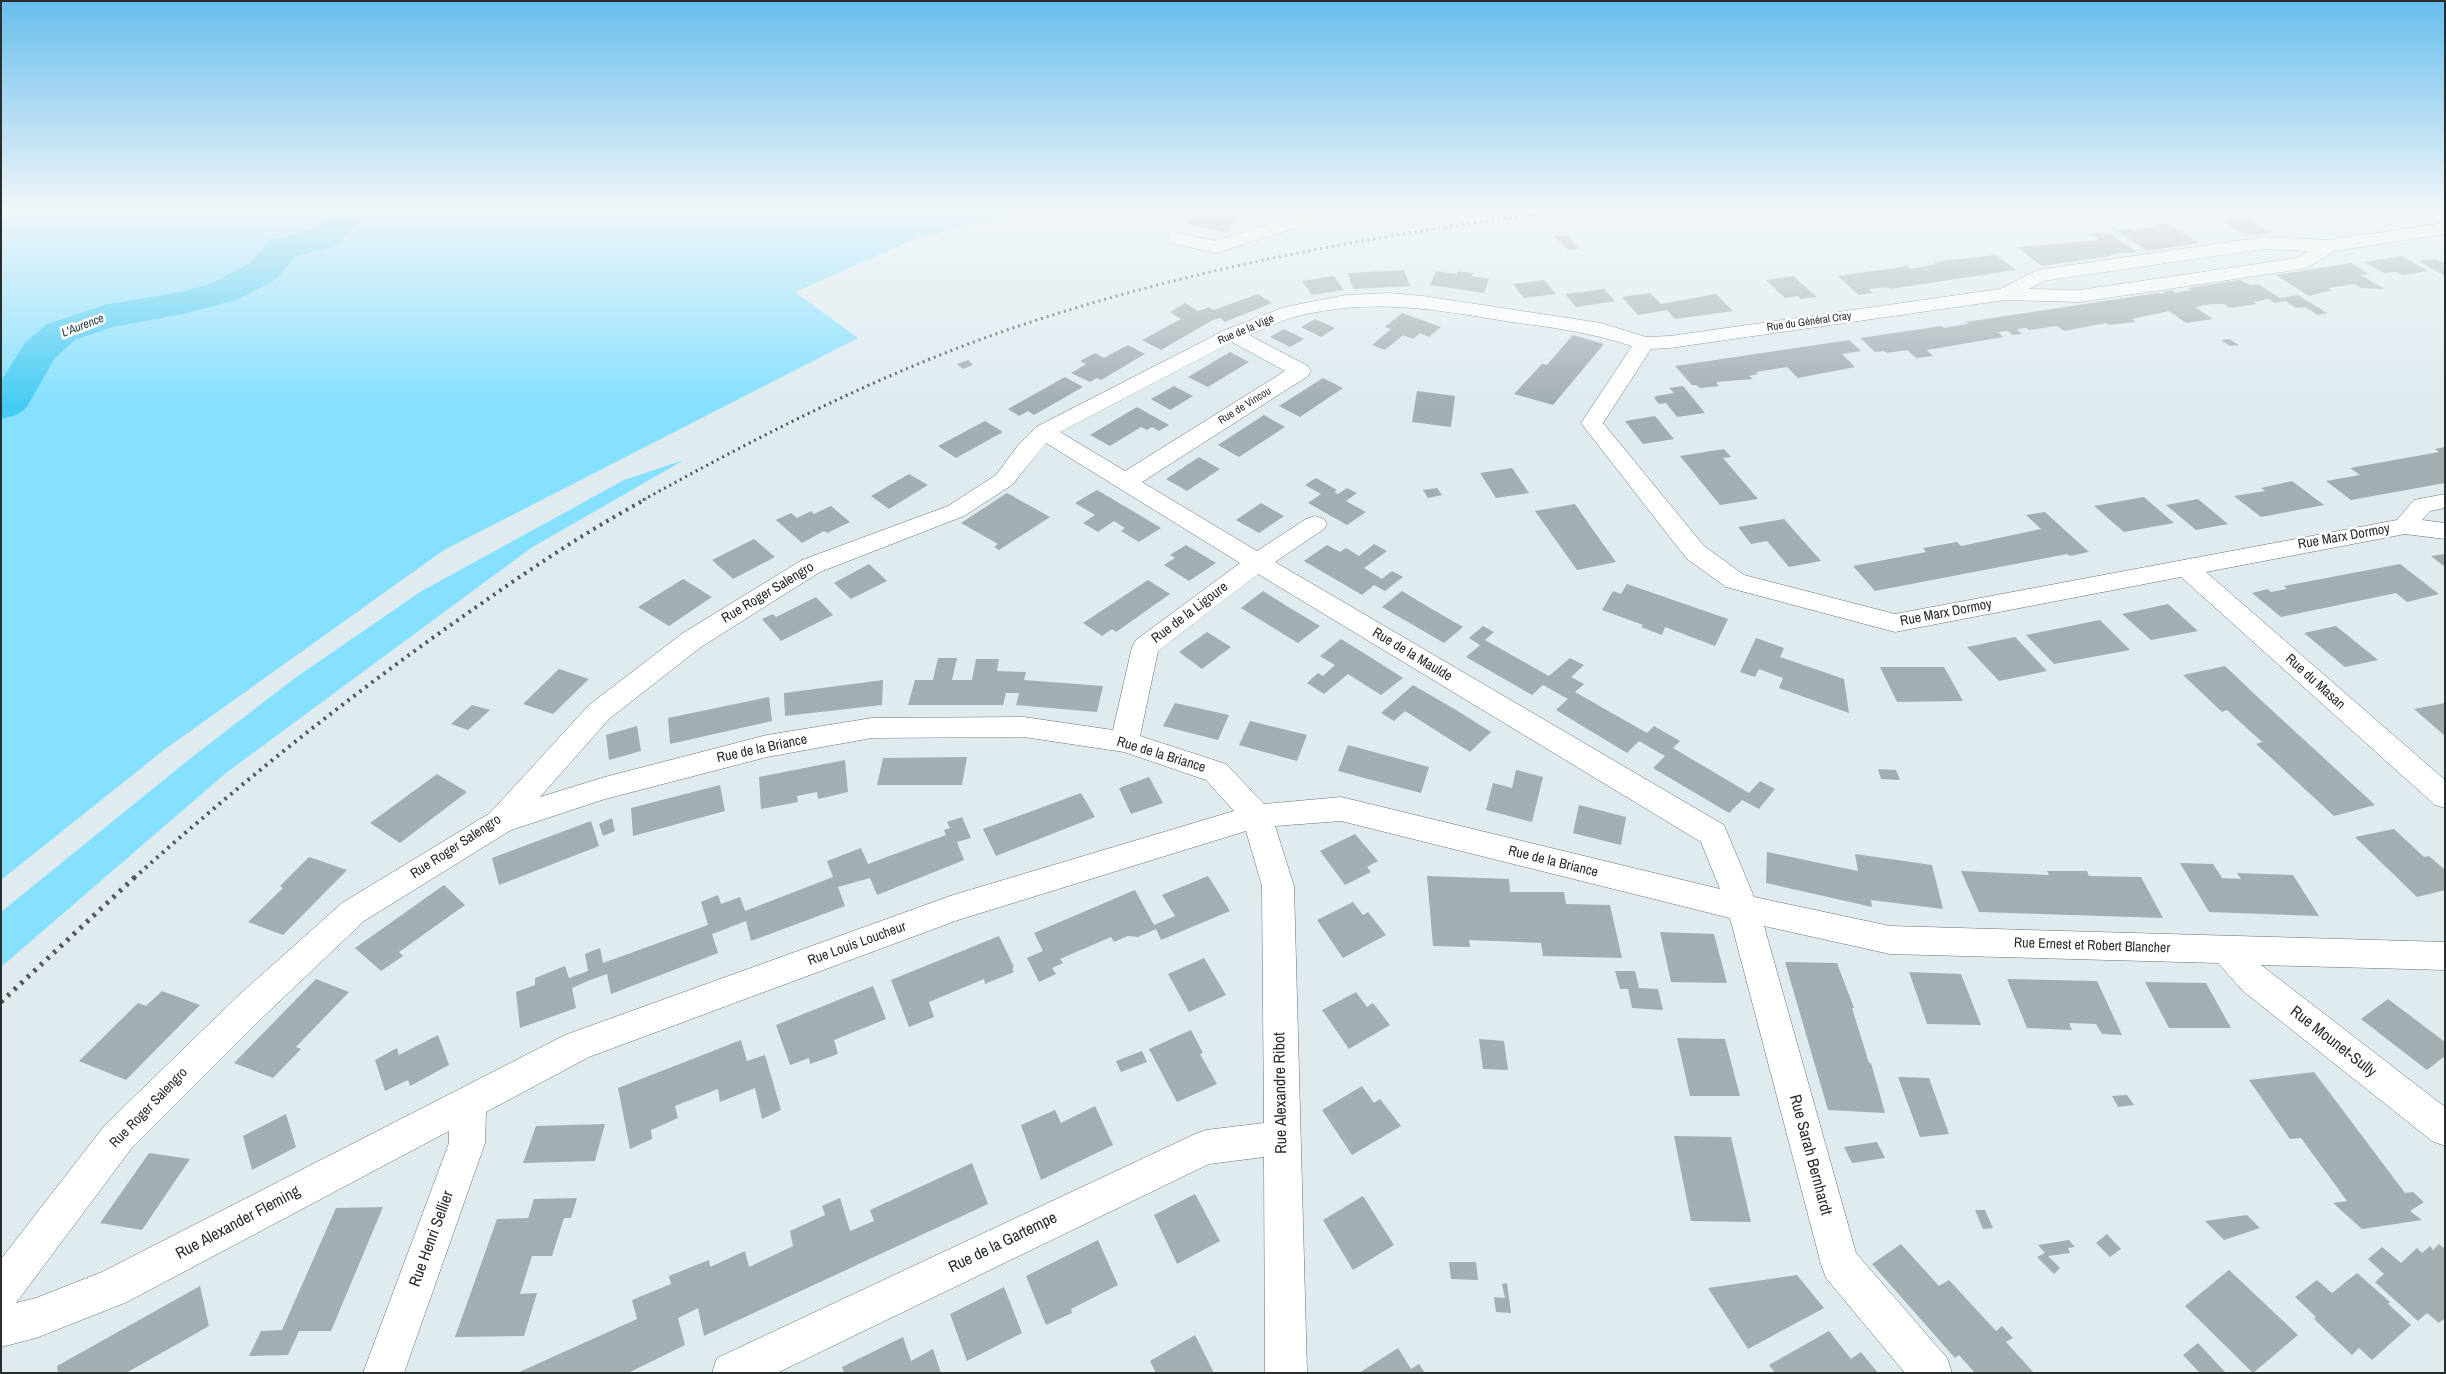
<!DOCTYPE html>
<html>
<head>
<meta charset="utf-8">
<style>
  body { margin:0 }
  #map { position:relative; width:2446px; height:1374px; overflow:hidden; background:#dfebef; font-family:"Archivo Narrow",sans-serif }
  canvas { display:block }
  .frame { position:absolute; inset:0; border:2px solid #282d2e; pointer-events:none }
</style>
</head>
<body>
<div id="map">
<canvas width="2446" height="1374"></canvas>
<div class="frame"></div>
</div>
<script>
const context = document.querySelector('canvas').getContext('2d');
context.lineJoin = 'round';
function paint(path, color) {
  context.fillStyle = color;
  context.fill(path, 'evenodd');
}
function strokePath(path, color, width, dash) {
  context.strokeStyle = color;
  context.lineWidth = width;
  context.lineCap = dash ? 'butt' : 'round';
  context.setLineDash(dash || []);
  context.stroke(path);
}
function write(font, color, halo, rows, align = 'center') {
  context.font = font + ' "Archivo Narrow",sans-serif';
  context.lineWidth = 5;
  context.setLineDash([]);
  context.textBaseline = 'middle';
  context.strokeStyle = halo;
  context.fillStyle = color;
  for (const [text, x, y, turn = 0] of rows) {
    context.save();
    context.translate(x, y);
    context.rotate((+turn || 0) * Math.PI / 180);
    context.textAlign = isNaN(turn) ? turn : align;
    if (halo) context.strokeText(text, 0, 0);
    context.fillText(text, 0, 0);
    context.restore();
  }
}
paint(new Path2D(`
  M1,212H688L683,218L696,212H1026L915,239L795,292L858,338L444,550L164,750L1,880Z
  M684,460L531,548L226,773L1,967V912L187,761L295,678L420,592L624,480Z`), '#86e0ff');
strokePath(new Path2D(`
  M1,221L33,212`), '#46ccf4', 7);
paint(new Path2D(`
  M327,212H363L364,214L354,229L333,247L296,256L275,280L236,300L183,314L113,327L75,340L55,358L26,408L16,415L1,419V381L25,343L47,324L105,305L180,292L210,284L249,264L270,240L308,231L329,215Z`), '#46ccf4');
paint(new Path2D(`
  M1196,212H1238L1241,213L1227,233L1186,224Z
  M2246,217L2271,233L2247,236L2222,220Z
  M2167,223L2199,243L2147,251L2116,230L2129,228L2135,232H2138L2135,230L2153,227L2159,229L2153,225Z
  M2107,232L2137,252L2118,253L2109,255L2111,256L2042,266L2017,247L2099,240L2090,234Z
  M1567,235L1579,249L1568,250L1554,236Z
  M1996,255L2016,270L1890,289L1888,287L1869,289L1873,293L1859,295L1838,276L1908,266L1910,269L1937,264L1934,262Z
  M2402,256L2428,271L2403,275L2396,272L2384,273L2364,262Z
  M2435,259L2445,263V276L2418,261Z
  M2352,263L2369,274L2361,275L2384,289L2361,288L2355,284L2329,288L2332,290L2309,296L2276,275Z
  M1404,270L1410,286L1353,289L1348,273Z
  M1436,271L1457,274L1458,271L1473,273L1472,276L1489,279L1484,293L1430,285Z
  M1334,276L1344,290L1312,295L1302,281Z
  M1793,276L1817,297L1801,299L1798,296L1785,298L1766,280Z
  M1544,280L1556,294L1524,298L1513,284Z
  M2239,280L2250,285L2258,284L2280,298L2298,295L2327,313L2318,315L2305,307L2296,308L2285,301L2275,303L2269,299L2253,302L2257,304L2230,308L2224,304H2211L2195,307L2213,319L2186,323L2169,311L2132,319L2135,322L2109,325L2106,323L2064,331L2057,326L2029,330L2026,328L2017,329L2022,334L2012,335L2008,331L1998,332L2003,337L1927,350L1933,356L1916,358L1907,350L1887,353L1884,351L1875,352L1860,338L1941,326L1944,328L1968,324L1966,322L2157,293L2166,294L2162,292L2172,290L2175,293L2191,290L2188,288Z
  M1604,289L1615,301L1576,307L1565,294Z
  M1650,293L1661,304L1716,294L1733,311L1675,319L1667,310L1638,315L1622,297Z
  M1258,294L1272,303L1225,322L1220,318L1213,320L1161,350L1142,340L1181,319L1170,312L1185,303L1198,311L1209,307L1214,310Z
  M1402,313L1441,327L1429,337L1420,333L1413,339L1403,335L1385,350L1372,345L1391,329L1385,327Z
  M1315,319L1335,328L1321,337L1301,327Z
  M1284,329L1304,339L1290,347L1270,337Z
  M1573,335L1604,344L1553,405L1514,394L1542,364L1547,365Z
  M2229,339L2239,345L2230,346L2221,340Z
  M1849,340L1861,351L1842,354L1855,367L1798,378L1787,367L1756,372L1758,374L1749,376L1753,379L1716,382L1719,386L1700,388L1696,385H1692L1675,366Z
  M1128,345L1145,354L1101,380L1097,378L1090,382L1071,373L1086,364L1080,361L1095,353L1104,358Z
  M1230,352L1249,362L1208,387L1188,377Z
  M968,360L973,365L963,369L957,364Z
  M1065,377L1083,387L1034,415L1028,411L1019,416L1008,409Z
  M1323,378L1343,388L1300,417L1279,406Z
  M1174,386L1193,396L1170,410L1151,399Z
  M1683,386L1705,413L1677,417L1666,403L1659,404L1654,398L1656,396L1674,393L1669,388Z
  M1417,391L1455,396L1451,427L1412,422Z
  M1137,407L1169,425L1159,431L1152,427L1147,430L1141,427L1110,446L1090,435Z
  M1264,415L1285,427L1239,457L1218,445Z
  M1655,416L1674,439L1643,444L1625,421Z
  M985,421L1003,432L956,458L938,446Z
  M2445,447V483L2351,500L2326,481L2360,475L2350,468L2439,452L2435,449Z
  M1724,449L1731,457L1723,458L1758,499L1720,505L1680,456Z
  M1199,457L1220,469L1187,491L1166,479Z
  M1512,468L1529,493L1496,498L1480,473Z
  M909,474L928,485L889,509L871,496Z
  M1316,478L1337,490L1334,492L1338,494L1347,488L1357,493L1346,501L1366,512L1347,525L1308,503L1321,494L1305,485Z
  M2292,481L2324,505L2261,517L2234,496L2265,491L2261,488Z
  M1437,488L1442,495L1428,498L1423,490Z
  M1097,490L1131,510L1161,528L1139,542L1121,531L1125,528L1114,521L1098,532L1083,523L1095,515L1075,503Z
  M1007,493L1050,517L999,550L994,547L998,544L961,523Z
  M2144,497L2174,523L2124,532L2094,506Z
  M2198,499L2228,524L2196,530L2166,505Z
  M1261,503L1284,516L1259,533L1236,520Z
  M1575,504L1593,530L1616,562L1577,570L1535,511Z
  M831,506L850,522L827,533L824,531L802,543L776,520L791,513L797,518L811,511L814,514Z
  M2045,512L2089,552L2070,556L2067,554L1875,591L1853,566L1926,552L1923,548L1957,542L1961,546L2041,529L2026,515Z
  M1784,519L1821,561L1789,567L1767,541L1751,544L1738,527Z
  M754,539L775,557L733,579L712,560Z
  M1374,544L1387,551L1364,568L1382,579L1392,571L1403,577L1385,591L1374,585L1362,595L1304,561L1327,545L1340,552L1346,548L1359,556Z
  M1186,545L1216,563L1189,581L1164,565L1175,558L1170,555Z
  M2445,554V567L2431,556Z
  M869,564L887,581L851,599L834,583Z
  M2400,564L2439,594L2407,602L2396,593L2281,617L2252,593L2268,589L2271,592L2287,589L2284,586Z
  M683,579L712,597L669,626L638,607Z
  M1148,580L1170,594L1116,632L1112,629L1102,636L1083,623Z
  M1627,584L1728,619L1715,646L1665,627L1662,635L1641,627L1643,625L1602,610L1613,591L1621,594Z
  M1263,591L1290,608L1320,626L1298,643L1241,608Z
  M1402,591L1430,608L1463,627L1444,643L1382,607Z
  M816,597L833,615L781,641L762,619L773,614L776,617Z
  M2168,604L2198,631L2151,640L2122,614Z
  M2100,620L2130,650L2054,664L2026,635Z
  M1483,626L1494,632L1485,640L1549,676L1570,658L1584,665L1571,677L1584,684L1575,692L1647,733L1654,726L1680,741L1673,748L1749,793L1760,781L1775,789L1759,809L1742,800L1729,813L1653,768L1665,756L1639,741L1627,753L1556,710L1568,699L1543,685L1532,695L1466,657L1480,645L1469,638Z
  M2336,626L2378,660L2345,667L2304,633Z
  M1207,632L1231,647L1202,669L1179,652Z
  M2015,637L2047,671L1999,681L1967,647Z
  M1756,638L1784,648L1780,657L1844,679L1849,713L1779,688L1783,678L1759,669L1755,677L1740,672Z
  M1341,639L1370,657L1403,678L1381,695L1348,674L1324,694L1307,683L1318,673L1323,676L1335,665L1320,656Z
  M938,658H957L952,680H972L976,659H999L997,671L1026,672L1024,680L1103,686L1097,712L1016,705L1019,693H1006L1003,705H908L915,680H933Z
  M2225,666L2264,703L2375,805L2334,816L2256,744L2262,742L2227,710L2222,712L2183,675Z
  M1880,667H1944L1963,701L1897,702Z
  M559,669L589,679L553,714L523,704Z
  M883,680L882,705L785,716L784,693Z
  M1413,685L1456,710L1491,732L1470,752L1405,711L1394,721L1381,713Z
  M769,697L772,721L670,744L668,718Z
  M1175,703L1229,715L1218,740L1163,726Z
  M2445,703V736L2414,709Z
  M472,705L490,710L468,730L451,724Z
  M1250,721L1307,735L1297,761L1239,745Z
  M637,726L641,751L609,760L606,735Z
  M1348,745L1429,767L1421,793L1338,771Z
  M967,757L962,785H877L883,758Z
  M845,760L848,792L818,799L817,792L797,796L798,802L761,809L759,777Z
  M1878,769L1896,770L1900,780L1881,779Z
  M1516,770L1543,777L1532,822L1486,810L1493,783L1512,788Z
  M437,774L467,792L400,843L370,823Z
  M1149,777L1163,803L1131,814L1119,788Z
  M720,785L725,811L633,836L631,808Z
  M1081,793L1095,817L996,856L983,829Z
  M1579,805L1626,817L1621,845L1573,833Z
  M962,817L971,838L957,842L964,860L877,895L870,878L838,887L845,906L751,941L746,921L728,928L712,934L718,953L611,994L607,974L590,980L572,988L576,1008L520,1028L516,992L535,985V978L565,966L569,978L588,971L585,954L600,948L603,963L708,925L701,902L718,895L721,904L740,897L745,911L833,877L827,861L861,848L868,864L946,835L944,830L950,828L947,822Z
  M612,818L615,831L603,836L599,824Z
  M591,821L599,846L499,885L492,858Z
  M2394,829L2424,857L2429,856L2445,870V890L2417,897L2355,837Z
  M1355,834L1378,861L1367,867L1371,872L1345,885L1320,851Z
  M1767,852L1858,871L1855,854L1932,865L1943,909L1871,900L1872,907L1766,883Z
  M309,857L347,870L283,935L248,922L283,888L280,886Z
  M2180,863L2213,864L2222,878L2241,879L2237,873L2293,875L2319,916L2209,912Z
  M1961,871L2049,875L2047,871H2087L2089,876L2141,877L2163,918L1979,912Z
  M1208,876L1230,911L1161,940L1156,929L1138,937L1128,936L1114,942L1111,937L1060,959L1063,963L1052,968L1056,974L1039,982L1027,958L1043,951L1034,933L1135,890L1154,925L1175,916L1162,895Z
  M1427,876L1509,879L1510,892H1564L1566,904L1610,905L1622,958L1543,956L1541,943L1519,942L1469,940L1470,947L1433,946Z
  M444,885L465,905L399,952L403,956L381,971L355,948Z
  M1353,902L1363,915L1368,912L1386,935L1343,958L1317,920Z
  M1660,932L1714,934L1727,983L1671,982Z
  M999,936L1014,967L1012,968L1014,972L985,984L984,979L929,1002L934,1017L909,1027L891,980Z
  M1204,958L1226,995L1189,1012L1168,974Z
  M1785,962L1837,963L1854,1008H1852L1869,1063H1871L1885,1113L1828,1110Z
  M1615,971H1635L1639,988L1658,989L1663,1010L1632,1008L1628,989H1620Z
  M1909,972L1961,974L1981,1025L1927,1024Z
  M316,979L349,992L296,1047L301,1049L273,1078L234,1063Z
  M2007,979L2097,981L2122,1035L2102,1034L2096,1024L2069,1023L2072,1030L2027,1028Z
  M2145,982L2206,983L2231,1028H2169Z
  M873,986L886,1019L834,1040L838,1054L810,1064L809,1058L790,1065L776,1025Z
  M162,991L200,1005L126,1080L79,1061L138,1003L146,1006Z
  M1356,992L1367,1007L1373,1003L1390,1025L1349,1049L1322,1010Z
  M2388,999L2445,1042V1056L2427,1070L2361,1019Z
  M1191,1030L1203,1053L1200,1054L1217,1084L1177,1102L1149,1049Z
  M438,1035L449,1065L410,1086L408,1080L385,1091L375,1060L397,1048L399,1055Z
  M1677,1038L1725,1039L1740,1096H1690Z
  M1479,1039L1504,1041L1508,1070L1483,1069Z
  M741,1040L747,1061L765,1055L781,1110L762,1119L755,1088L720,1102L718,1089L675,1106L678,1118L651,1130L652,1139L630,1149L618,1088Z
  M1142,1051L1147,1062L1121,1072L1116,1061Z
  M2314,1072L2405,1193L2413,1192L2424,1202L2410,1211L2422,1220L2362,1229L2333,1203L2347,1201L2301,1138L2290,1139L2249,1080Z
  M1898,1077L1929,1078L1949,1134L1920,1137Z
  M1362,1086L1374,1103L1380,1099L1401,1126L1352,1155L1322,1110Z
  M2127,1095L2134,1105L2118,1107L2112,1096Z
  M1095,1106L1113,1145L1041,1180L1021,1125L1055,1110L1061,1123Z
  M286,1114L296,1147L252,1170L243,1136Z
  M605,1124L595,1161L523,1163L536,1126Z
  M1674,1136L1731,1137L1751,1222L1691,1221Z
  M1877,1142L1885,1158L1852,1163L1844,1147Z
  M149,1153L190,1159L142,1230L100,1223Z
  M972,1163L988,1204L704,1336L698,1308L678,1318L685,1345L628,1373H517L637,1319L632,1300L671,1284L669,1276L709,1260L710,1267L745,1251L749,1267L793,1246L790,1231L825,1215L822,1206L840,1198L850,1231L874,1221L870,1210Z
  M1195,1194L1220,1241L1177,1264L1154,1215Z
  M1363,1196L1394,1245L1353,1270L1323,1220Z
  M577,1198L571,1218H564L552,1256H532L520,1294L537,1293L524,1336L455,1337L497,1219L528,1218L534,1199Z
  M383,1207L331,1331H299L288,1355L249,1356L261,1331L282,1330L336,1208Z
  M1975,1210H1985L1993,1228L1983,1229Z
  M2247,1215L2260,1228L2224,1240L2205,1221Z
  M2107,1234L2121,1249L2110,1257L2096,1243Z
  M1098,1240L1118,1285L1071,1309L1072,1313L1046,1325L1026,1276Z
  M2069,1240L2075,1247L2068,1248L2070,1253L2048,1256L2060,1268L2054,1274L2037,1257L2045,1253L2038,1245Z
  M1901,1244L1939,1286L1949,1280L1996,1331L2002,1326L2013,1338L2006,1342L2034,1373H1975L1959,1355L1955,1358L1872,1264Z
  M2439,1244L2445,1249V1318L2439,1323L2427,1313L2418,1321L2375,1282L2384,1274L2368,1259L2382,1247L2401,1263L2417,1248L2422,1253L2430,1246L2433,1250Z
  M1449,1262H1476L1478,1280L1451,1279Z
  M2229,1270L2298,1335L2253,1373L2185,1306Z
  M2357,1273L2390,1302L2388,1304L2411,1325L2372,1360L2359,1348L2352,1355L2314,1319L2316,1317L2295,1297L2317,1280L2332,1293Z
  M1797,1275L1824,1308L1748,1349L1708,1288Z
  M1507,1283L1511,1313L1496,1312L1494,1297L1505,1298L1502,1284Z
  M200,1286L209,1326L126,1373H58L57,1366Z
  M1004,1287L1022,1333L967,1361L950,1314Z
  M1829,1331L1851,1359L1861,1352L1878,1373H1775L1769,1365Z
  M1195,1335L1214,1373H1156L1150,1361Z
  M903,1337L911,1361L933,1349L941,1373H844L842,1367Z
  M2198,1343L2226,1373H2200L2183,1355Z
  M1398,1348L1411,1369L1419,1364L1425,1373H1359Z`), '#a3aeb2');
const minor = new Path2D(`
  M1310,212H1336L1333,216L1216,253L1171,243L1169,239L1171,235L1178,233L1215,241Z
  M2445,223V234L2334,251L2309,267L2302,269L2080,302L2005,300L1670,348L1651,349L1603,423L1704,546L1744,575L1895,614L2397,520L2414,500L2445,494V508L2430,511L2422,520L2445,523V539L2405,534L2206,572L2445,780V808L2435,805L2181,577L1895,632L1726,587L1686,558L1581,423L1632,346C1590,332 1548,327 1505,321C1432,309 1372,298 1298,316C1282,320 1265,328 1249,335L1308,366L1311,371L1308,376L1142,482L1257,551L1306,519L1315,516L1324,519L1327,524L1324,529L1275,562L1724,825L1754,897L1890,926L2445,942V970L2261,965L2445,1107V1146L2432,1141L2243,991L2218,963L1890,954L1764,926L1856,1253L1947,1358L1952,1373H1905L1826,1278L1821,1264L1730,918L1341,821L1275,826L1294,886L1307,1373H1265L1264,1157L1209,1164L777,1373H712L717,1358L1193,1135L1206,1130L1264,1123L1262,886L1246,831L958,920L589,1057L486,1112L485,1143L404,1373H363L449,1143V1131L127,1302L36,1338L1,1347V1259L105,1125L239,995L342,903L490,813L589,705L683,633L802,560L948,506L996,475L1019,444L1036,427L1225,330L1285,307L1346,295L1388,293L1423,296L1601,323L1646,337L1670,336L2000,289L2038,270L2263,237L2329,240ZM2263,249L2308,251L2297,258L2080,290L2029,289L2043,281ZM1232,342L1285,371L1125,471L1060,432ZM1046,443L1240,563L1136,640L1132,647L1113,730L1024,717L872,718L767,735L605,777L540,797L609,719L701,647L820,572L964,516L1012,485ZM1258,574L1701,842L1720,889L1341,797L1264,804L1226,764L1140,736L1158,651ZM1024,737L1124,752L1206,780L1234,811L953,895L565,1035L102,1272L36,1298L16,1303L131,1149L263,1017L364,921L511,830L605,799L767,757L872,738Z`);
strokePath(minor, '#677276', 1);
paint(minor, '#fff');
strokePath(new Path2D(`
  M643,500C761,435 880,374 1007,330C1185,269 1369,236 1555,212`), '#505759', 3, [2, 4]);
strokePath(new Path2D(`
  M134,878C239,784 349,696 465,615C523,574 583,533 646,499`), '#505759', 4, [2.5, 5]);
strokePath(new Path2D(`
  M1,1002L135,877`), '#505759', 5, [3, 6]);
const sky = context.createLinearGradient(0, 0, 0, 404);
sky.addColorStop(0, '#67beed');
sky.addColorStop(0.52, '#f1f6f8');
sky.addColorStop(1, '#f1f6f800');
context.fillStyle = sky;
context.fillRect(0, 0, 2446, 404);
write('11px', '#282d2e', '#fff', [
  ["Rue du Général Cray",1809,322,-8],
  ["Rue de la Vige",1246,330,-23],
  ["Rue de Vincou",1245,406,-32]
]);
write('italic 12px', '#1d333b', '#fff', [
  ["L'Aurence",83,326,-21]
]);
write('14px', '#282d2e', '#fff', [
  ["Rue Marx Dormoy",2344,537,-10],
  ["Rue Roger Salengro",768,593,-31],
  ["Rue de la Ligoure",1190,613,-37],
  ["Rue Marx Dormoy",1946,613,-11],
  ["Rue de la Maulde",1412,655,31],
  ["Rue du Masan",2315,682,42],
  ["Rue de la Briance",762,749,-12],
  ["Rue de la Briance",1161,755,17],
  ["Rue Roger Salengro",456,847,-33],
  ["Rue de la Briance",1553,862,14],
  ["Rue Louis Loucheur",857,944,-20],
  ["Rue Ernest et Robert Blancher",2092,946,2],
  ["Rue Roger Salengro",149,1108,-46]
]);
write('16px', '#282d2e', '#fff', [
  ["Rue Mounet-Sully",2333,1042,38],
  ["Rue Alexandre Ribot",1281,1093,-91],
  ["Rue Sarah Bernhardt",1810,1155,75],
  ["Rue Alexander Fleming",238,1223,-28],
  ["Rue Henri Sellier",432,1239,-70],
  ["Rue de la Gartempe",1003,1243,-26]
]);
</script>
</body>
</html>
